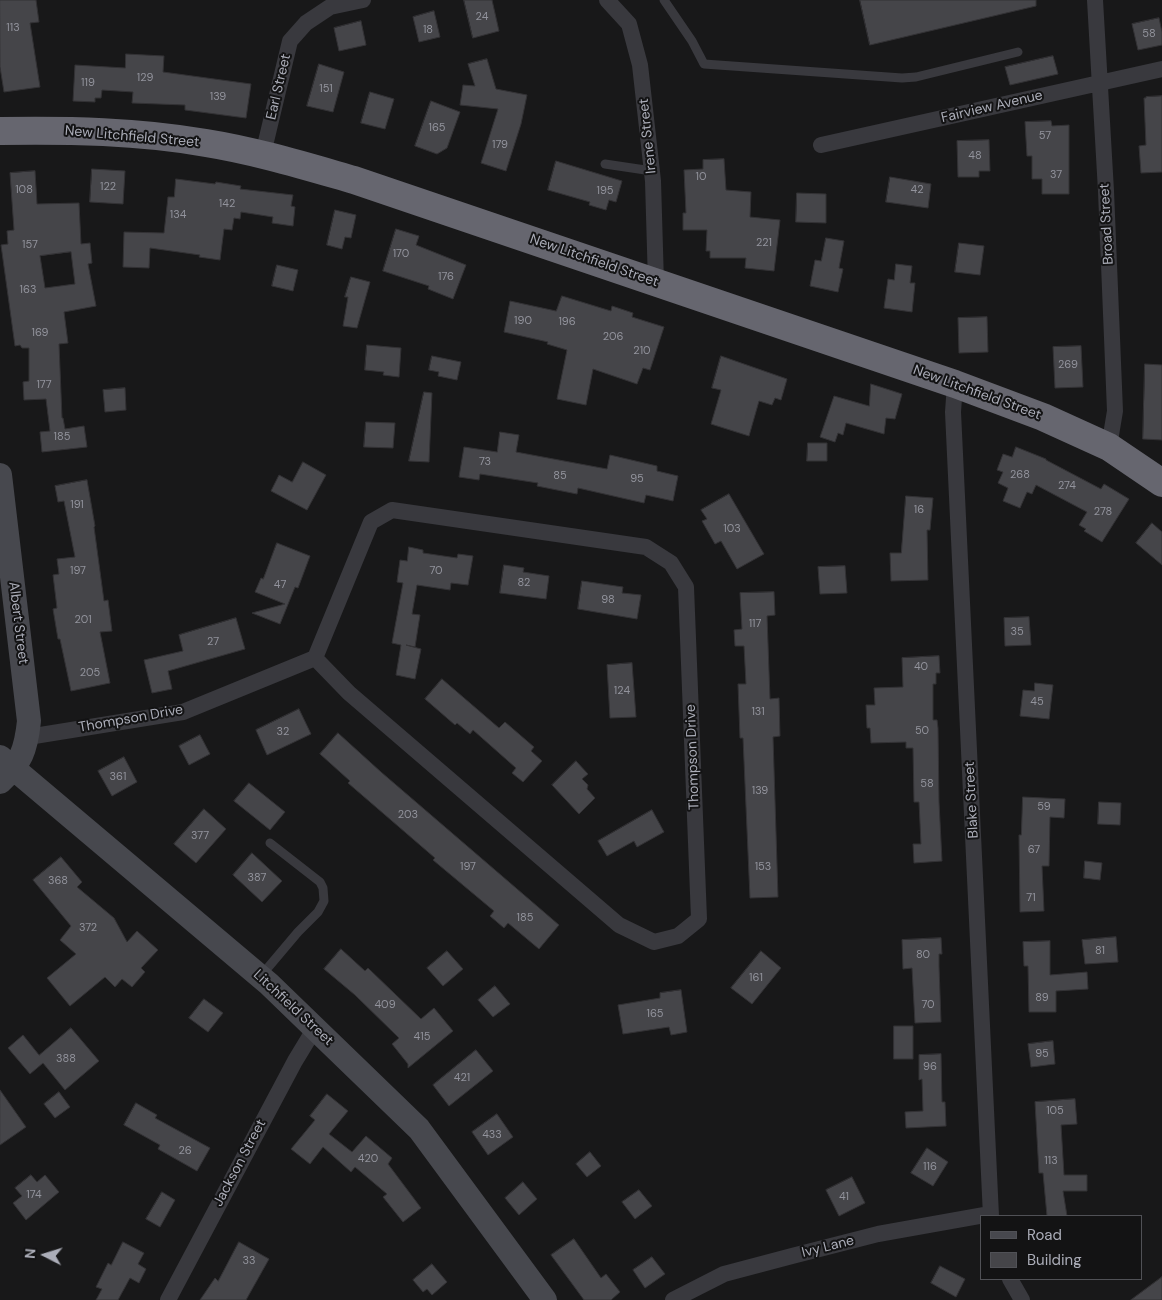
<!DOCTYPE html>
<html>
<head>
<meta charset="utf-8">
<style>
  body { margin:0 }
  #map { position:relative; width:1162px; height:1300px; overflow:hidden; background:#181819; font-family:"DM Sans",sans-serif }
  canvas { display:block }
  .legend { position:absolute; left:980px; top:1215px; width:162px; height:65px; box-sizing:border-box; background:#131314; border:1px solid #505156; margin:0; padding:6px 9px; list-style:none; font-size:15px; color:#abadb8 }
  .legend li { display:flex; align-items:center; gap:10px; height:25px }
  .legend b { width:25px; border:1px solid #505156 }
  .north { position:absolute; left:20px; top:1230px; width:50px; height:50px; -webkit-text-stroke:4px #131314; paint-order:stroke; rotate:275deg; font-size:14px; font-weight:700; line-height:20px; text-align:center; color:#abadb8 }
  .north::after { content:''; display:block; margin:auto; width:18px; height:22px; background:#abadb8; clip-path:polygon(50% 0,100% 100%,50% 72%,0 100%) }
</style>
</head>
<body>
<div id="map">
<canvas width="1162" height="1300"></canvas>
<ul class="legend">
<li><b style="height:6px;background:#47484e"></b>Road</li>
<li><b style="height:14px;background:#454549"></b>Building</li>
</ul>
<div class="north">N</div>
</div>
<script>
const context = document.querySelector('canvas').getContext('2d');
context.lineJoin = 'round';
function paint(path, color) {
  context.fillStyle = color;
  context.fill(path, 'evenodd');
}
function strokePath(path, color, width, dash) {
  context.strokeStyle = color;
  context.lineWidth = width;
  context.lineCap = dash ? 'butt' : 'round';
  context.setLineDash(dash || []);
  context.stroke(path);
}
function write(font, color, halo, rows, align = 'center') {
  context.font = font + ' "DM Sans",sans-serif';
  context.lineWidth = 4;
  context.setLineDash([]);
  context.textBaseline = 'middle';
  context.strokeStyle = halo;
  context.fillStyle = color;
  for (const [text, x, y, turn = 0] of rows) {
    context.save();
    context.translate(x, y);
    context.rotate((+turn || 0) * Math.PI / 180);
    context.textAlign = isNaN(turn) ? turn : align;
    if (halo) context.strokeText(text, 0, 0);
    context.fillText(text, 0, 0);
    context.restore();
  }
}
const building = new Path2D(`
  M0,0H36L39,22L30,23L40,87L4,92L0,67Z
  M464,0H492L499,31L473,38Z
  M860,0H1036V6L870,45Z
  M434,11L440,37L419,42L413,17Z
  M1159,18L1162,32V45L1138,50L1132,24Z
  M361,21L366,45L339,51L334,28Z
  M126,54L164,56L163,72L251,84L246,118L185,110V105L132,103L133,92L102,90L101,98H95V102L73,101L75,65L125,68Z
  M1053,56L1058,74L1010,85L1005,67Z
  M487,59L496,89L527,95L521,124L506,171L481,163L498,109L460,105L463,85L475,86L468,64Z
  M319,64L344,72L333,112L307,106Z
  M370,92L394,99L385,129L361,123Z
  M1162,96V172L1141,173L1139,146L1146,145L1144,98H1146V97Z
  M431,101L460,112L447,148L437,154L415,146Z
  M1051,121L1052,126L1069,125V194H1042V179H1032V156H1027L1025,122Z
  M989,140L990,171H979V177H958L957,141Z
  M724,159L726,190L751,192L750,217L780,220L774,271L745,268L746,258H710V251H706L707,230H683V213H686L684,170L703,169V160Z
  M556,161L622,181L616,202L609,200L606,210L589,205L590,202L548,190Z
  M92,169L125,171L123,204L90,202Z
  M35,171L37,204L79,203L81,244L90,243L92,263L88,264L96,306L64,312L68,343L59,344L62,418H63L65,429L84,426L87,447L42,452L40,432L50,431L46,399L24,400L23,382L29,381V348H22L20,345L15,346L1,245L8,244L7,231L14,230L10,173ZM71,252L75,284L45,288L40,256Z
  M890,177L931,184L928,208L886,202Z
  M176,179L215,184L216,182L241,186L240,189L293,195L291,206L295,207L293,226L272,223L273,217L241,212L240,219L234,218L232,230L224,229L220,260L199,257L200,255L150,248L149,268L123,267L124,232L164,233L168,197H174Z
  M797,193L826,194V223L796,222Z
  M335,210L356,215L351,238L345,237L342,249L327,245Z
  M396,229L419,236L416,245L466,265L453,299L428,289L429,286L383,271Z
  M826,238L844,241L839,268L843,269L838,292L810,286L815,260L821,261Z
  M959,243L984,246L980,275L955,272Z
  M896,264L912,266L910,283H915L912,312L884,308L888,279L894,280Z
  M277,265L298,270L293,291L272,286Z
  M351,277L370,282L357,328L343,326L348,297H345Z
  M562,296L611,311L612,306L633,313L632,317L664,327L650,370L643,368L637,384L593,369L586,405L557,399L567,350L547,344L548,342L504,332L510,301L556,311Z
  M987,317L988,352L959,353L958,318Z
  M367,345L401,348L399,377L383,375L384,372L365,370Z
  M1081,346L1083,387L1055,388L1053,347Z
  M432,356L461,362L457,380L438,376L439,372L429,370Z
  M721,356L787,379L781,400L775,398L772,405L759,401L749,436L711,424L721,390L712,388Z
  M1145,364L1162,365V440L1143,439Z
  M871,384L902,394L895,419L886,418L884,434L846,423L843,435L838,433L835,442L820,437L834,396L869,406Z
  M125,388L126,410L105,412L103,390Z
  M424,392L432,393L429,462L409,461Z
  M366,422L395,423L393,448L364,447Z
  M500,432L519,435L516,452L607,469L610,455L657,466V471L678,476L673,501L646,495L644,503L578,488L577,494L537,486L538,483L480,474L479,480L459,477L464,447L497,452Z
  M808,443H827V461H807Z
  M1016,447L1046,459V460L1101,489L1104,484L1129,499L1102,542L1084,531L1086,529L1079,525L1087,512L1036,485L1032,494L1027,492L1020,508L1003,501L1008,488L998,483L1003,472L997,470L1003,454L1012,457Z
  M303,462L326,475L307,510L271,491L279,475L292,482Z
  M87,480L95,526L94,527L104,601L108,600L112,631L100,632L110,683L71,691L60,639H58L53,609L57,608L53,575L59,574L57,559L75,557L64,501L58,502L55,486Z
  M729,494L764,554L737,569L721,541L715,544L702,521L707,519L701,510Z
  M906,496L933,498L930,530H927L928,580L891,581L890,553H901Z
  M1152,523L1162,532V565L1136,543Z
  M277,543L310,556L298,588L295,587L280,624L252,613L285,604L255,592L261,578L263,579Z
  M409,547L423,550V553L457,558L458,554L473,556L468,585L451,583L450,590L417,585L412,614L420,615L415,647L406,645L421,649L415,679L396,675L401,645L392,643L403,583L397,582L400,560L407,561Z
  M504,565L524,568L523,572L549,576L546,599L500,593Z
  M845,566L847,593L820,594L818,567Z
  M582,581L623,587L622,593L641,595L637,619L578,609Z
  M774,592L775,615L767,616L770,699L779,698L780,736L773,737L778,897L750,898L743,738H740L738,684H746L744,646H735L734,630L742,629L740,593Z
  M1029,617L1031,645L1005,646L1004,618Z
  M236,618L245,649L168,671L172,689L152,693L144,660L183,651L179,635Z
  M939,656L940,673H936V684H933V720H937L938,728L939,802L942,861L914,863L913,844H921L919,802H914L913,748H906V742L871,743L870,728H867L866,705H875L874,688L903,687L902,658Z
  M632,663L636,717L610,718L607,665Z
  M442,679L499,728L505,722L534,747L531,751L542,761L523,782L512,773L516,768L473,730L470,734L457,723L455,725L425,699Z
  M1035,683L1053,685L1049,719L1020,716L1023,690L1034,691Z
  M299,709L311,734L267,755L256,730Z
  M338,733L381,772L559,925L539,949L508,923L504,928L490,916L494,911L433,860L435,858L348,783L350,781L320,754Z
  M200,735L210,754L189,765L179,746Z
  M124,757L137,782L112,796L98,771Z
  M576,761L588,774L582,779L588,785L587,789L595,798L579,814L552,785Z
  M249,783L285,812L270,830L234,801Z
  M1023,797L1065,799L1064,818L1050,817L1049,866H1042L1044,911L1020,912L1019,835H1021Z
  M1099,802L1121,803L1120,825L1098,824Z
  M204,809L226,829L196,863L174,844Z
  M652,810L664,832L637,847L634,841L607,856L598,841Z
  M252,853L282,881L262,902L233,875Z
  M61,857L82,882L77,887L114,918L127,942L137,931L158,950L141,968L145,972L132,987L122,979L115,987L105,977L70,1006L47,978L76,954L60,940L71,926L33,880Z
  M1085,861L1102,863L1100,880L1084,878Z
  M1116,937L1118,962L1085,964L1082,940Z
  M941,938L942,954H939V966L941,1022L915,1023L912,968L903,969L902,940Z
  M1050,941V975L1087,972L1088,989L1056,991V1012H1029L1028,966H1024L1023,942Z
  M341,949L365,971L368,968L421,1019L434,1008L453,1031L408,1068V1064L392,1044L399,1038L355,995L324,969Z
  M447,951L463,969L443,986L427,968Z
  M761,951L781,968L752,1004L731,988Z
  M495,986L510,1004L493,1017L478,1000Z
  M681,990L687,1032L671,1035L669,1027L623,1034L618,1005L660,998V993Z
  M204,999L223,1013L208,1032L189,1018Z
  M894,1026H913V1059H894Z
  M71,1028L99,1061L65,1090L43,1063L30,1074L8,1048L23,1035L39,1055Z
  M1053,1041L1055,1064L1031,1067L1028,1044Z
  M476,1050L493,1071L449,1106L433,1085Z
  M941,1054L942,1102H945L946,1126L906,1128L905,1112L923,1111L922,1079L919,1080V1055Z
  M0,1090L26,1127L0,1145Z
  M59,1092L70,1107L55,1118L44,1104Z
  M327,1094L348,1111L329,1134L352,1152L366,1136L392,1158L388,1164L421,1208L403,1222L383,1197L387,1194L355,1167L351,1172L323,1147L310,1164L291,1149L315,1120L310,1116Z
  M1075,1099L1077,1124L1061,1125L1064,1175H1087V1191H1063L1067,1216H1047L1043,1173H1039L1035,1102Z
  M136,1103L157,1115L155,1118L210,1148L197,1171L158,1149L160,1145L124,1125Z
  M497,1114L513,1137L488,1155L472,1132Z
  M927,1148L948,1162L933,1186L911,1173Z
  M590,1152L601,1166L587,1177L576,1164Z
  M31,1175L37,1182L45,1175L59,1192L26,1220L13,1203L22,1196L15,1188Z
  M852,1177L865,1203L839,1216L826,1190Z
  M523,1182L537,1199L519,1215L505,1198Z
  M639,1190L652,1206L635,1219L622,1202Z
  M162,1192L175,1200L160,1227L146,1219Z
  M574,1239L601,1278L606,1274L620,1292L611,1300H584L551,1255Z
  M123,1242L144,1253L138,1264L146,1269L139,1283L130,1278L118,1300H96L102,1289L96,1287L108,1263L111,1265Z
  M239,1242L269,1259L246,1300H200L215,1278L218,1281Z
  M652,1257L665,1274L645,1288L633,1270Z
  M432,1264L447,1282L432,1295L427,1289L423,1292L413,1280Z
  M940,1266L965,1279L956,1297L931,1283Z
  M1162,1277V1300H1131Z`);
paint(building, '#454549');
strokePath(building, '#333235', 1);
strokePath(new Path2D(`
  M664,0L692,41L704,64L902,78L916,77L1018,52
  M605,164L652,171
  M260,977L298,932L318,912L324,901L323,888L320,882L270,843`), '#39393e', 9);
strokePath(new Path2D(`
  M607,0L629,24L640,65L653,181L656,283
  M1095,0L1106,191L1115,411L1109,447
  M821,145L1162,69
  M263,154L290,41L306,23L330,7L363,0
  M955,384L953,412L991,1216
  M392,510L646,547L671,563L686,587L699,919L678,936L654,942L619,925L349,693L315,658L371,522Z
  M28,737L183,712L315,658
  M1010,1279L1022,1300
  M168,1300L295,1061L315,1028
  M673,1300L724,1274L792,1256L878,1234L990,1214`), '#39393e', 16);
strokePath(new Path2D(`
  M0,475L29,721C26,750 21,763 0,782
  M0,757L269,984L419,1129L545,1300`), '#47484e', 24);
strokePath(new Path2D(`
  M0,131C69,130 138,131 206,143C256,151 305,166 354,180L955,384L1043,417L1109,447L1162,483`), '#66666f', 28);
write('11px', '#92939c', null, [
  ["24",482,17],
  ["113",13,28],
  ["18",428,30],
  ["58",1149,34],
  ["129",145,78],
  ["119",88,83],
  ["151",326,89],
  ["139",218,97],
  ["165",437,128],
  ["57",1045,136],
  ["179",500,145],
  ["48",975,156],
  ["37",1056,175],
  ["10",701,177],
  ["122",108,187],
  ["108",24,190],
  ["42",917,190],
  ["195",605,191],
  ["142",227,204],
  ["134",178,215],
  ["221",764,243],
  ["157",30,245],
  ["170",401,254],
  ["176",446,277],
  ["163",28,290],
  ["190",523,321],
  ["196",567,322],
  ["169",40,333],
  ["206",613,337],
  ["210",642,351],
  ["269",1068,365],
  ["177",44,385],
  ["185",62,437],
  ["73",485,462],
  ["268",1020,475],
  ["85",560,476],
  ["95",637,479],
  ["274",1067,486],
  ["191",77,505],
  ["16",919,510],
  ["278",1103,512],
  ["103",732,529],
  ["197",78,571],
  ["70",436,571],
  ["82",524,583],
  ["47",280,585],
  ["98",608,600],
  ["201",83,620],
  ["117",755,624],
  ["35",1017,632],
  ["27",213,642],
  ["40",921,667],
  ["205",90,673],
  ["124",622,691],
  ["45",1037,702],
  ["131",758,712],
  ["50",922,731],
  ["32",283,732],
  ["361",118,777],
  ["58",927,784],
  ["139",760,791],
  ["59",1044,807],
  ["203",408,815],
  ["377",200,836],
  ["67",1034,850],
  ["197",468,867],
  ["153",763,867],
  ["387",257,878],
  ["368",58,881],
  ["71",1031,898],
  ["185",525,918],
  ["372",88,928],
  ["81",1100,951],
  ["80",923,955],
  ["161",756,978],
  ["89",1042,998],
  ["409",385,1005],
  ["70",928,1005],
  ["165",655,1014],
  ["415",422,1037],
  ["95",1042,1054],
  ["388",66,1059],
  ["96",930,1067],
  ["421",462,1078],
  ["105",1055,1111],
  ["433",492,1135],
  ["26",185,1151],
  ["420",368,1159],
  ["113",1051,1161],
  ["116",930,1167],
  ["174",34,1195],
  ["41",844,1197],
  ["33",249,1261]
]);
write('14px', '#abadb8', '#131314', [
  ["Earl Street",279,87,-77],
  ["Fairview Avenue",992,107,-13],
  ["Irene Street",648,136,-96],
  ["New Litchfield Street",132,137,5],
  ["Broad Street",1107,224,-93],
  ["New Litchfield Street",594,261,19],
  ["New Litchfield Street",977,393,20],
  ["Albert Street",18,623,83],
  ["Thompson Drive",131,719,-10],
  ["Thompson Drive",693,757,-92],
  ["Blake Street",972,800,-93],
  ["Litchfield Street",293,1008,43],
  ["Jackson Street",240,1163,-62],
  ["Ivy Lane",828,1247,-14]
]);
</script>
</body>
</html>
